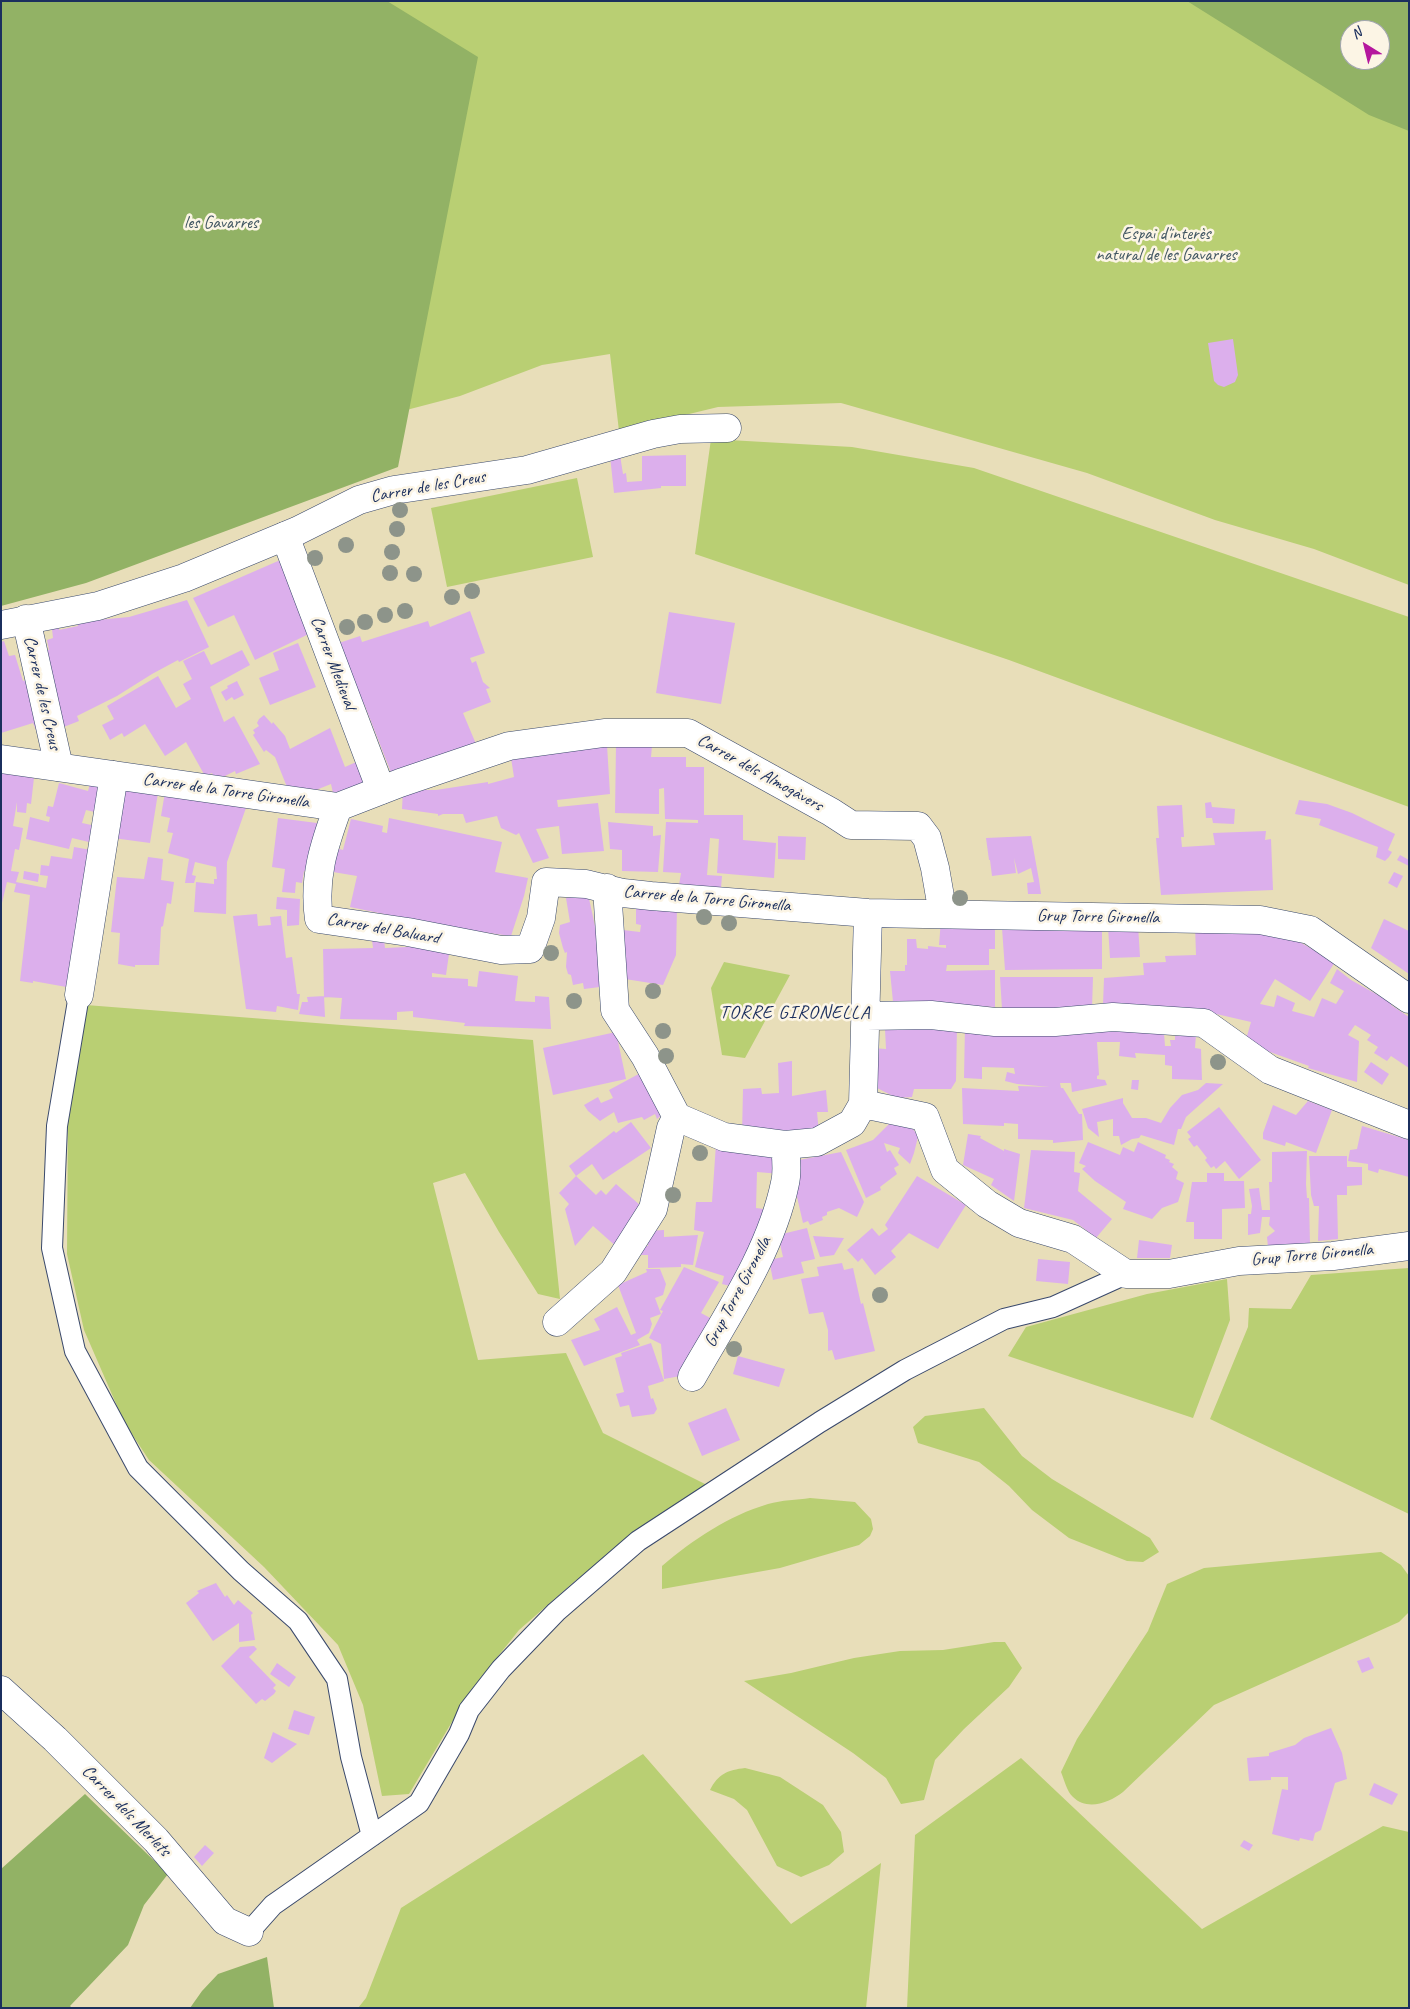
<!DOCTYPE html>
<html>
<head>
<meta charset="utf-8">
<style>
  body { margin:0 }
  #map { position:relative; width:1410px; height:2009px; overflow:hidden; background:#e8deb9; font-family:Caveat,sans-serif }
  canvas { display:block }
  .frame { position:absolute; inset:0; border:2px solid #1b2f5e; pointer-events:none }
  .north { position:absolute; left:1340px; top:20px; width:50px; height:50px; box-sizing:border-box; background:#fcf5e5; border:1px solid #a2a6af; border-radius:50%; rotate:324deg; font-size:14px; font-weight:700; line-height:20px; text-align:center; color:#1b2f5e }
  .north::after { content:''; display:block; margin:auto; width:18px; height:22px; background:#b5179e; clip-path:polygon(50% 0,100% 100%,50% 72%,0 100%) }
</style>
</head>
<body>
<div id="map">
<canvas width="1410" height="2009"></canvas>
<div class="frame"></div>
<div class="north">N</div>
</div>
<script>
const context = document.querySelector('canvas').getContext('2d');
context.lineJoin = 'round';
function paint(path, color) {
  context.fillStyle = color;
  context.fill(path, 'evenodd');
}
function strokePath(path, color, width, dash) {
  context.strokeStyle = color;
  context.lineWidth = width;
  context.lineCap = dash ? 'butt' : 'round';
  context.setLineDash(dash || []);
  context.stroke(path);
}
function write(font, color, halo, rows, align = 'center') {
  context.font = font + ' Caveat,sans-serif';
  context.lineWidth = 5;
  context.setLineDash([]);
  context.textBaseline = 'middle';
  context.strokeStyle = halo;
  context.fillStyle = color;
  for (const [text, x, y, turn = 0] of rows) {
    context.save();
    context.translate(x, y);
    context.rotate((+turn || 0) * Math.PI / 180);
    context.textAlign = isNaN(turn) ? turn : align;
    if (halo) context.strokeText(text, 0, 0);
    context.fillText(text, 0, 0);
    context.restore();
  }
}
paint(new Path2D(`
  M1,1H1409V585L1314,549L1215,520L1087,473L841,403L718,407L619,431L610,354L542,365L460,396L372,419ZM1350,30H1380V60H1350Z
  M711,439L852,447L974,468L1409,617V807L1009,660L695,554Z
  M577,478L593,557L447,587L431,508Z
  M724,962L790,975L745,1058L722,1055L711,988Z
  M86,1005L533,1040L560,1299L538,1294L499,1232L465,1173L433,1183L478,1360L566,1353L603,1433L707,1485L575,1581L519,1630L471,1690L409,1794L382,1796L363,1705L338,1645L264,1567L149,1460L124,1422L84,1330L67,1254L68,1112Z
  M1409,1268V1514L1210,1419L1248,1327L1249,1308L1291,1309L1311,1275Z
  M1227,1279L1230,1320L1193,1418L1008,1356L1026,1327L1147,1294Z
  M984,1408L1022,1456L1052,1479L1150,1538L1159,1552L1143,1562L1127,1561L1069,1538L1032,1510L1009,1486L979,1462L918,1443L913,1427L925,1416Z
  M810,1498L855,1502L871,1519L873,1529L870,1536L859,1545L780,1568L662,1589V1566C694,1539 728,1516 768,1504C782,1500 797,1500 810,1498Z
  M1381,1552L1401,1565L1409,1576V1612L1399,1622L1214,1705L1123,1792C1109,1803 1087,1811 1073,1797C1067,1792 1064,1779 1061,1772L1077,1739L1148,1631L1167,1584L1204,1568Z
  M994,1642H1005L1022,1668L1009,1687L964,1729L935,1760L924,1800L901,1804L886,1778L853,1753L744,1681L791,1673L854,1658L900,1651L943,1650Z
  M643,1754L791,1924L881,1863L866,2008H358L366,1998L401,1908Z
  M1021,1758L1202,1929L1383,1826L1409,1832V2008H907L915,1835Z
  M745,1768L780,1777L823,1805L841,1832L844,1852L829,1865L801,1877L777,1866L747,1810L734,1799L710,1790C718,1774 728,1770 745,1768Z`), '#b9cf73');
paint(new Path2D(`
  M1,1H387L478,57L398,467L86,583L1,606Z
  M1187,1H1409V131L1369,115ZM1350,30H1380V60H1350Z
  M85,1794L168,1874L144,1905L128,1945L70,2006L72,2008H1V1869Z
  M267,1957L274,2008H190L202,1991L218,1974Z`), '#92b265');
paint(new Path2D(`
  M1233,339L1238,375L1235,382L1224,387L1218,385L1214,381L1208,343Z
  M620,455L623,474L626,473L627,482L642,481V456L686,455V486H661V488L614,493L610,456Z
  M285,558L315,631L255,660L234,615L208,627L193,598Z
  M187,600L209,647L179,662L178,660L152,674L117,696L77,716L79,721L56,730L47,650H49L47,640L53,638L52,629L59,628V630L78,626L77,622L129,617Z
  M470,611L485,653L470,658L472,663L476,661L483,682L490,688L486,689L491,702L463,713L476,744L392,775L365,706L333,645L360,636L362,642L428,621L430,627Z
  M669,612L735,623L721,704L656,693Z
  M4,641L9,656L15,655L23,681L33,677L46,726L36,730L33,723L1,733V642Z
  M298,643L316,687L270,705L259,678L279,670L273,653Z
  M242,650L250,665L210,687L224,722L234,716L260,764L236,774L235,771L221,778H214L212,773L205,776L186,742L165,756L145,724L124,737L122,733L110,740L102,725L114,719L107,706L158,676L176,708L191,699L183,684L192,679L183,661L204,651L211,665Z
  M237,681L244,695L234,700L232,697L226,701L221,692L228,688L227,686Z
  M264,715L272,724L273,722L285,736L290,749L330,728L345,767L363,759L372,783L333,793L331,784L316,790L287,787L275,757L266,750L264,752L253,735L255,733L253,730L259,726L257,723L259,719Z
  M607,745L610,794L557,800L558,807L598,803L604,851L562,854L559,826L536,829L549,858L533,863L519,833L516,835L501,828L497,816L466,823L463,814H443L438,816V814L402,809L403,790H436L488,782V784L514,777L511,758Z
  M616,745L652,746L651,757H686V767H704V815H743V840L776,843L774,878L717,873L719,839L710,838L707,875L722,876L721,888L679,885L681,873L663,872L666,822L698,823V820L665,819L664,788L659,789V814L615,813Z
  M1,766L35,769L31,804L27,803L26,813L17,812V802L13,826L23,828L19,850L15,849L11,871L19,872L16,882L46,888L48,876L40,875L41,865L49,866L51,856L72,859L74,847L91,850L72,988L33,981V983L20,981L30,895L14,892L16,884L7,882L1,907Z
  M59,783L88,791L90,784L105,788L99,813L86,810L82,823L96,826L93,843L72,838L69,849L26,839L30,817L49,822L50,817L46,816L48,806L53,807Z
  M122,789L158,793L150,843L113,838Z
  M165,792L247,805L227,862L226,914L194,912L196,882L214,884V879H217L216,867L195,862L192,875L196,876L194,883H185L189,859L168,853L173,833L167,832L170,818L161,816Z
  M1299,800L1327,804L1352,813L1395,834L1388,850L1392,852L1389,857L1385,861L1376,857L1378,847L1319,825L1321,819L1295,814Z
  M1211,802L1212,807L1235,809L1234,824L1213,823L1212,818H1206L1205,803Z
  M1182,805L1184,837H1181L1182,847L1215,845L1213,833L1266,831L1265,840L1271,839L1273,890L1161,895L1156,838H1159L1157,806Z
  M278,818L317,823L310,871H304L302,883L296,882L295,893L282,892L285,869L272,867Z
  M389,818L502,842L495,872L528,878L524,896L511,936L447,927L350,907L357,876L327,871L333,847L343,850L351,819L383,826L382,832L387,833Z
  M608,822L653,826V836L661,835L658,872L622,871V850L610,849Z
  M778,836L806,837L805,860L778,859Z
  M1031,836L1039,880L1041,894H1028L1027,883L1034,882L1031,868L1018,874L1014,858L1016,873L992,876L990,860H989L986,838Z
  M1400,855L1409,860V866L1397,860Z
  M148,857L163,859L161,880L174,882L171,904L167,903L163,926L161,927L159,965H135V967L118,964L120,933L111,932L117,877L144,879Z
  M24,871L39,874L38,882L23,879Z
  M1394,872L1403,876L1397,888L1388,883Z
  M588,894L608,986L584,989L583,983L573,985L571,975L568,974L566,967L567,952L565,953L563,948L559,933L560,925L570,922L566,898Z
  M277,897L300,899L299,925L287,926V910L276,909Z
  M636,904L677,907L676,955L663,985L625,979V941L621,940L623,930L640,932L641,925L636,924Z
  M257,914L258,926L271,925L270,917L281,916L286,958L292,957L297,994H300L298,1010L277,1006L276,1012L246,1009L233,916Z
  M1384,919L1409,931V974L1371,948Z
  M941,920L995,926V949H989V965H947L946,971L995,970V1007L893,1002L890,971H905V965H907V939H916L917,948L928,949V946L946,948V945H939Z
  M1138,925L1140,957L1110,958L1108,927Z
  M1195,925L1270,931L1296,940L1335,962L1310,1001L1275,979L1260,1004L1274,1007L1277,995L1295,1003L1292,1011L1314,1017L1322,998L1336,1004L1344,991L1330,983L1337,969L1351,980L1392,1003L1391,1005L1409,1017V1068L1391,1056L1387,1061L1374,1053L1378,1047L1367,1040L1371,1035L1355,1025L1348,1035L1359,1041L1357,1082L1308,1068L1309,1066L1245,1043L1251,1022L1199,1010H1175L1174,1007H1121V1004L1103,1005L1104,978L1144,975L1143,963L1166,962L1165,956L1196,955Z
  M1102,926V969L1005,970L1002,928Z
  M372,940H384L385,948L428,946L449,954L446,975L432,973V977L468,979V986L477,987L479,971L518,976L515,1001L535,1002V996L549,997L551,1029L464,1026L465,1023L413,1017V1011L397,1012V1020L340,1019L342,998L324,997L323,949L373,948Z
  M1000,977H1093L1092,1009H1002Z
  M324,996L325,1017L299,1014L302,1002H308L307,997Z
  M957,1026L956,1081L951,1089H914L912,1097L897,1098L877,1088L873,1048L886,1049L885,1029Z
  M965,1026L1164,1033L1165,1046H1171L1170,1040H1175V1036L1196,1035L1195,1048L1201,1049L1202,1080L1172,1079V1066L1165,1065V1055L1135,1053L1136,1058L1119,1056L1120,1042H1097L1099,1075L1097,1076V1079L1105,1080L1107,1085L1072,1092L1071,1083H1060L1061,1088H1063L1079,1114H1082L1083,1140L1053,1143V1140L1018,1139V1124L1004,1123V1126L963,1124L962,1088L1019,1091L1018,1086L1050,1087L1017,1084L1005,1081L1007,1072L1015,1074L1014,1068L982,1067V1079L964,1078Z
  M616,1032L626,1079L553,1095L543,1048Z
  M792,1061V1096L826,1090L828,1112H817L819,1133L742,1135L743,1089L761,1088L762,1094L779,1093L778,1063Z
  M1371,1062L1389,1074L1382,1085L1364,1072Z
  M646,1070L662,1115L657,1119L655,1114L644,1120L642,1117L618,1123L614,1112L600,1121L588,1111L584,1105L598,1097L601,1103L613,1098L609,1090Z
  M1132,1080H1139L1138,1090L1131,1089Z
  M1206,1083L1223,1084L1186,1117L1181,1129H1178L1174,1145L1141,1135L1139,1138L1132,1139L1121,1145L1119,1136H1113V1119L1097,1122L1099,1137L1088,1128L1082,1109L1123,1098V1103L1132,1118H1146L1161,1123L1170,1108L1182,1095L1198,1090Z
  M1308,1101L1332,1110L1316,1153L1286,1142L1285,1146L1263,1139V1133L1273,1105L1296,1115Z
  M1219,1107L1261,1160L1239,1179L1225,1161L1216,1169L1214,1166L1211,1168L1205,1160L1207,1158L1197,1145L1194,1147L1188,1139L1191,1137L1187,1132Z
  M631,1122L651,1148L603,1180L592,1164L576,1176L569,1166L614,1131L616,1133Z
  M889,1124L912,1128L916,1133L918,1137L914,1153L910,1164L898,1153L900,1148L884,1143L887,1152L890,1150L899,1165L894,1168L897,1174L880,1187L881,1190L866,1198L846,1150L873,1140Z
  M1362,1126L1409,1140V1177L1379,1169L1378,1173L1368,1170V1164L1348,1161L1350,1150L1357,1149Z
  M968,1134L981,1136L980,1138L1004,1151V1149L1020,1154L1014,1201L991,1185L994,1179L963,1165Z
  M1088,1142L1120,1155L1123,1147L1134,1152L1138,1142L1166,1155L1165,1158L1170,1160L1169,1162L1174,1164L1172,1167L1178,1172L1176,1179L1184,1183L1178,1202L1162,1208L1152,1219L1123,1209L1126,1202L1095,1181L1082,1169L1086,1166L1079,1163Z
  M716,1144L782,1152L781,1174L757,1172L756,1208L772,1210L730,1286L722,1284L724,1276L695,1267L704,1232L694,1230L696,1202H712Z
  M1031,1150L1075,1152L1074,1172L1080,1173L1078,1191L1112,1219L1096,1238L1073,1220L1024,1208Z
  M1307,1151L1306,1184L1307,1198H1309L1310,1245L1268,1247L1267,1237L1275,1231L1269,1225L1270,1217H1262L1260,1233L1248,1235V1214H1251L1252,1206L1249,1189L1259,1188L1262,1210H1270L1269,1182H1272V1152Z
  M841,1152L864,1202L857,1217L839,1208L827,1212V1215L822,1217L823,1220L810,1225L808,1221L803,1223L789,1162Z
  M1309,1156H1347V1167H1362V1185L1347,1186V1195H1337L1338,1239L1318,1241L1319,1206H1314L1311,1195Z
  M1207,1173H1224V1181H1244L1245,1208L1222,1209V1239H1194V1222H1186L1192,1182H1207Z
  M576,1176L596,1195L601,1190L606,1195L616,1184L649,1213L618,1248L593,1226L575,1246L565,1209L569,1204L559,1193Z
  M917,1176L966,1205L938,1249L909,1233L891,1251L896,1257L875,1275L862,1258L858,1262L847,1250L872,1228L879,1236L888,1229L885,1225Z
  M807,1228L815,1259L801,1262L804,1273L773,1280L769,1260L783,1257L778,1235Z
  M664,1230V1237L698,1235L693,1265L681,1264V1267L648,1268V1255H640L641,1246H648L647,1231Z
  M813,1236L844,1238L834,1255L820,1257Z
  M1139,1240L1172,1245L1170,1258H1137Z
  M1038,1259L1070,1262L1068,1284L1036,1281Z
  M842,1263L844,1270L853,1268L861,1304L863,1303L875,1351L835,1360L832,1350L828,1351V1330L823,1312L809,1314L801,1279L819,1276L817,1267Z
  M684,1267L719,1282L701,1313L714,1320L696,1351L691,1348L686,1375L664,1379L661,1344L649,1338L663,1311L660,1310Z
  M646,1269H660L666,1284L663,1295L655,1298L661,1314L650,1318L652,1324L649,1333L637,1340L640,1345L584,1366L571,1340L600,1330L594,1319L617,1307L631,1335L636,1333L618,1285L647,1272Z
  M651,1343L664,1381L648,1386L651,1399L653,1398L657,1409L654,1414L632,1417L629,1405L620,1407L616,1394L624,1392L615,1358L622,1356L621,1353Z
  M738,1356L785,1369L779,1387L733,1374Z
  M726,1408L740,1440L702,1456L688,1423Z
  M216,1583L225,1597L227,1595L234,1605L238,1600L253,1613L251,1615L255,1640L239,1642V1623L213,1641L186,1603L199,1593L197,1591Z
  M254,1646L257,1649L249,1657L276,1685L273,1688L276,1691L274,1694L265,1701L262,1699L256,1704L221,1666L240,1647Z
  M1369,1657L1374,1668L1362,1673L1357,1661Z
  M277,1663L296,1677L289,1687L270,1674Z
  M294,1710L315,1717L309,1735L288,1729Z
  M1331,1728L1342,1753L1347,1779L1335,1783L1321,1830L1315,1833L1313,1841L1300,1838L1299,1841L1272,1834L1282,1789L1288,1790V1777H1271V1780L1249,1781L1247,1758L1269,1756V1753L1295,1745L1304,1738Z
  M273,1732L297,1744L272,1763L264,1758Z
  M1374,1783L1398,1794L1392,1805L1369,1795Z
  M1244,1840L1253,1845L1249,1851L1240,1846Z
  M205,1845L214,1853L202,1866L194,1857Z`), '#dcafec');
const service = new Path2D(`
  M79,995L57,1126L52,1248L75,1351L138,1468L241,1571L298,1621L337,1679L351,1757L372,1836
  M249,1932L273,1905L419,1803L459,1734L469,1710L501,1669L556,1612L638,1541L820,1422L905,1370L1004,1319L1053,1307L1126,1274`);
const pedestrian = new Path2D(`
  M285,536L381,790
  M26,619L59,767`);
const minor = new Path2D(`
  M1,625L98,606L184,578L297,531L359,500L394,490L527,470L653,434L680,429L727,428
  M1,759L338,807L400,783L509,746L604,733H688L831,812L851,825L918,826L927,838L935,868L943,914
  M338,807C324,845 313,878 319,919L408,932L501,950L530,949L541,918L546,882L586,884L623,893L651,896L868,913L1260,920L1310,930L1409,999
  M607,888L615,1010L645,1056L677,1117L724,1137L785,1145L817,1142L852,1123L863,1104L868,913
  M79,995L114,775
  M866,1016L931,1015L995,1022H1055L1113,1017L1204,1023L1270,1070L1409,1125
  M863,1104L925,1117L945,1170L987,1204L1019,1223L1073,1239L1126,1274H1169L1239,1261L1333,1256L1409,1246
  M557,1322L613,1272L653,1209L671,1128L677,1117
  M692,1377C726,1317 771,1252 785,1183C788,1171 786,1157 785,1145
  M1,1690L55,1739L156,1840L225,1921L249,1932`);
strokePath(service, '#3a496c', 22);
strokePath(pedestrian, '#3a496c', 29);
strokePath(minor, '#3a496c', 29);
strokePath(service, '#fff', 20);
strokePath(pedestrian, '#fff', 28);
strokePath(minor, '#fff', 28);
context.fillStyle = '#8d948a';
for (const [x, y] of [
  [400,510],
  [397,529],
  [346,545],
  [392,552],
  [315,558],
  [390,573],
  [414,574],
  [472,591],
  [452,597],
  [405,611],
  [385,615],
  [365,622],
  [347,627],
  [960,898],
  [704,917],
  [729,923],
  [551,953],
  [653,991],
  [574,1001],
  [663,1031],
  [666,1056],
  [1218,1062],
  [700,1153],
  [673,1195],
  [880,1295],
  [734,1349]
]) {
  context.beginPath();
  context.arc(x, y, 8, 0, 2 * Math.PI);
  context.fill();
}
write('18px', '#425763', '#fcf5e5', [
  ["les Gavarres",221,223],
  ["Espai d'interès",1166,234],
  ["natural de les Gavarres",1166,255]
]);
write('18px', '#1b2f5e', '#fcf5e5', [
  ["Carrer de les Creus",428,487,-10],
  ["Carrer Medieval",333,663,69],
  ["Carrer de les Creus",42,693,77],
  ["Carrer dels Almogàvers",760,773,29],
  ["Carrer de la Torre Gironella",226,791,8],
  ["Carrer de la Torre Gironella",707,899,5],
  ["Grup Torre Gironella",1098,917,1],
  ["Carrer del Baluard",383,929,10],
  ["Grup Torre Gironella",1312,1255,-5],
  ["Grup Torre Gironella",738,1292,-62],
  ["Carrer dels Merlets",126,1811,46]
]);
context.letterSpacing = '1px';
write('19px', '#1b2f5e', '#fcf5e5', [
  ["TORRE GIRONELLA",795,1013]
]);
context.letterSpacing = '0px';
</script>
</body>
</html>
